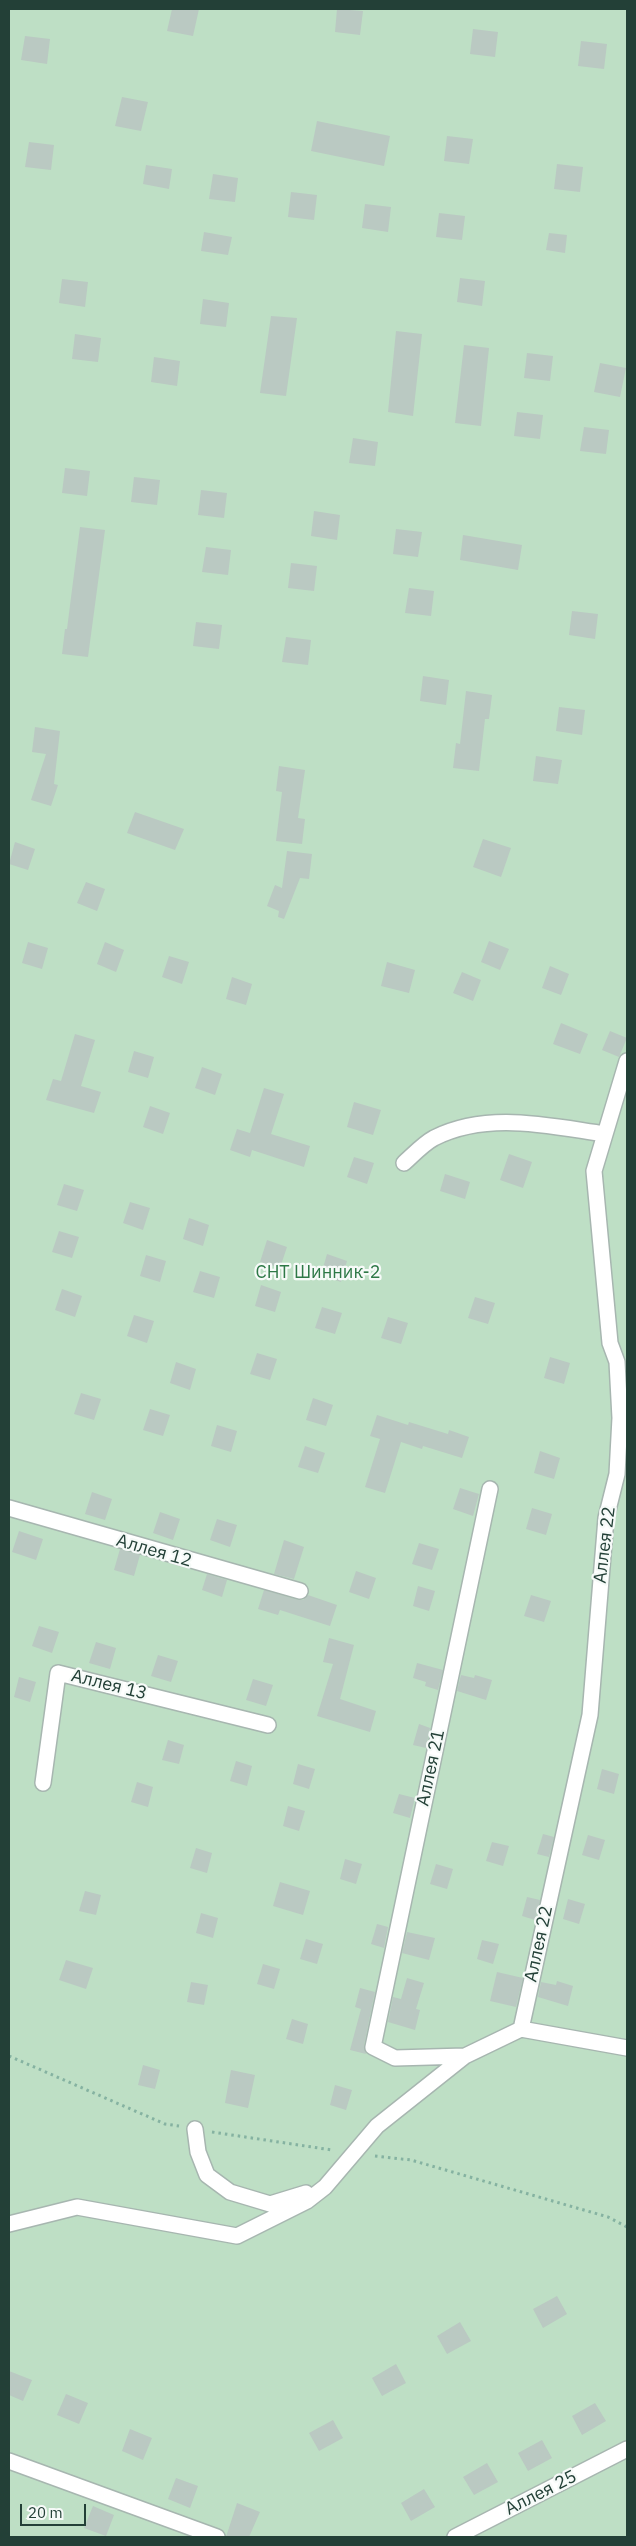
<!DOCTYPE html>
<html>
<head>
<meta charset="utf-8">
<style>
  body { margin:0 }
  #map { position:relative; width:636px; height:2546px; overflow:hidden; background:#e5eee9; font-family:"IBM Plex Sans",sans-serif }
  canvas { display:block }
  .frame { position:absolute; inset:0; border:10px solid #234037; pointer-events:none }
  .scale { position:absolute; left:20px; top:2504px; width:66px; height:22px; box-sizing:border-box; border:2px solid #234037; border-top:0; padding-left:6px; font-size:15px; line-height:18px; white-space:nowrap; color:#234037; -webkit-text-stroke:4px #f6faf8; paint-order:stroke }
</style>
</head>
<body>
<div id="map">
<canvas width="636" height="2546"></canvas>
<div class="frame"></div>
<div class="scale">20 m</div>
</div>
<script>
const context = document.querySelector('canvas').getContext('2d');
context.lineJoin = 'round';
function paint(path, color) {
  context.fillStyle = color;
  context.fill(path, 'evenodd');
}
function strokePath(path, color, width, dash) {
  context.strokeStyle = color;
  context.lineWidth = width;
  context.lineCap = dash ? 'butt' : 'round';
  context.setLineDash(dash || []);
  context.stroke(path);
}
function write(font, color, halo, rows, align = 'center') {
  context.font = font + ' "IBM Plex Sans",sans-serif';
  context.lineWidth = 4.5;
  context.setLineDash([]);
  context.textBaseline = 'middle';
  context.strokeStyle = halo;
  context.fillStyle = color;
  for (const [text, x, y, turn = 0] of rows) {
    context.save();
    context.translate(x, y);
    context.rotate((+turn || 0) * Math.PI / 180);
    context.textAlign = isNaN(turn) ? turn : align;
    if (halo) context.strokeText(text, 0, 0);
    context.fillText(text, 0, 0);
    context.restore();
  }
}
paint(new Path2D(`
  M9,9H627V2537H9Z`), '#bedfc5');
paint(new Path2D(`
  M172,9H199L193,36L167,31Z
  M337,9L363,11L360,35L335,32Z
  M473,29L498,32L495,57L470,54Z
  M25,36L50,39L47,64L21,60Z
  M581,41L607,44L604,69L578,66Z
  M122,97L148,102L141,131L115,126Z
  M317,121L390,136L384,166L311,151Z
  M447,136L473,139L469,164L444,161Z
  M29,142L54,145L51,170L25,167Z
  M557,164L583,167L580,192L554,189Z
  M146,165L172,169L169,189L143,184Z
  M213,174L238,178L235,202L209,199Z
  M291,192L317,195L314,220L288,217Z
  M365,204L391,207L388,232L362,228Z
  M439,213L465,216L462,240L436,237Z
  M204,232L232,237L228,255L201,251Z
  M549,233L567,235L565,253L546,250Z
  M460,278L485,281L482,306L457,302Z
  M62,279L88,282L85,307L59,303Z
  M203,299L229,303L226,327L200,324Z
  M271,316L297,318L286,396L260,393Z
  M396,331L422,334L413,416L388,412Z
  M75,334L101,338L98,362L72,359Z
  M464,345L489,348L481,426L455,423Z
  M527,353L553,356L550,381L524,378Z
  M154,357L180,361L177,386L151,382Z
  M600,363L626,368L620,397L594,392Z
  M517,412L543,415L540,439L514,436Z
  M584,427L609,430L606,454L580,451Z
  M353,438L378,442L375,466L349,463Z
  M65,468L90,471L87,496L62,493Z
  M134,477L160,480L157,505L131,502Z
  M201,490L227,493L224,518L198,515Z
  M314,511L340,515L337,540L311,536Z
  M80,527L105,530L88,657L62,654L65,629H67Z
  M396,529L422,532L418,557L393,554Z
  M463,535L522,545L518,570L460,560Z
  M206,547L231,550L228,575L202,572Z
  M291,563L317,566L314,591L288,588Z
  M409,588L434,591L431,616L405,613Z
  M572,611L598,614L595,639L569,635Z
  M196,622L222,625L219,649L193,646Z
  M286,637L311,640L308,665L282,662Z
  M423,676L449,680L446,705L420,701Z
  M466,691L492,695L489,719H485L479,771L453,768L456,743L460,744Z
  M559,707L585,710L582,735L556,731Z
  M35,727L60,731L54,784L58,785L51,806L31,800L46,754L32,752Z
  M536,756L562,760L558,784L533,781Z
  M279,766L305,770L298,818L305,819L302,844L276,841L282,792L276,791Z
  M135,812L184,829L175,850L127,833Z
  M483,839L511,848L501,877L473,867Z
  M15,842L35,849L28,870L9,864Z
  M287,851L312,854L309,879L300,878L284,919L278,917L279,911L267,906L275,885L282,888Z
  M86,882L105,889L97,911L77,903Z
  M489,941L509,949L500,970L481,962Z
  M28,942L48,948L42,969L22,963Z
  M105,942L124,950L116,972L97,964Z
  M169,956L189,962L182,984L162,977Z
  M387,962L415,970L409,993L381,986Z
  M550,966L569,974L561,995L542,988Z
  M462,972L481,980L473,1001L453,993Z
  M232,977L252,984L246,1005L226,999Z
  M561,1023L588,1034L580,1054L553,1044Z
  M610,1031L627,1038L619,1057L602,1050Z
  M75,1034L95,1040L81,1086L101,1092L94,1113L46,1100L53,1079L61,1081Z
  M134,1051L154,1057L148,1078L128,1072Z
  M202,1067L222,1074L215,1095L195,1088Z
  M264,1088L284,1094L271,1134L310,1146L304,1167L252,1150L250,1157L230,1150L237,1129L250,1133Z
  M354,1102L381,1110L373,1135L347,1127Z
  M150,1106L170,1113L163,1134L143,1127Z
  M509,1154L532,1162L523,1188L500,1180Z
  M354,1157L374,1163L367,1184L347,1177Z
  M445,1174L470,1182L465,1199L440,1191Z
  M64,1184L84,1190L77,1211L57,1205Z
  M130,1202L150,1208L143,1230L123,1223Z
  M189,1218L209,1225L203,1246L183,1239Z
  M59,1231L79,1237L72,1258L52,1252Z
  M267,1240L287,1247L280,1268L260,1262Z
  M327,1254L347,1261L341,1282L321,1275Z
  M146,1255L166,1261L160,1282L140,1276Z
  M200,1271L220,1277L214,1298L193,1292Z
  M261,1285L281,1292L275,1312L255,1306Z
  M62,1289L82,1296L75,1317L55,1310Z
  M475,1297L495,1303L488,1324L468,1318Z
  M322,1307L342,1313L335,1334L315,1328Z
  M134,1315L154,1321L147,1343L127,1336Z
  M388,1317L408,1323L401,1344L381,1338Z
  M257,1353L277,1359L270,1380L250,1374Z
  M550,1357L570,1363L564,1384L544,1378Z
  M176,1362L196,1369L190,1390L170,1383Z
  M81,1393L101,1399L94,1420L74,1414Z
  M313,1398L333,1405L326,1426L306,1420Z
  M150,1409L170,1415L163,1436L143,1430Z
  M377,1415L408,1425L409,1422L448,1434L449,1430L469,1437L462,1458L423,1446L422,1449L401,1442L385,1493L365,1487L380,1439L370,1436Z
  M217,1425L237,1431L231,1452L211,1446Z
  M305,1446L325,1453L318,1473L298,1467Z
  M540,1451L560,1458L554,1479L534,1473Z
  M460,1488L479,1494L473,1516L453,1509Z
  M92,1492L112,1499L105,1520L85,1514Z
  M532,1508L552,1514L546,1535L526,1529Z
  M160,1512L180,1519L173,1540L153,1533Z
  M217,1519L237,1525L230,1547L210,1540Z
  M19,1531L43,1539L36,1560L12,1552Z
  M284,1540L304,1547L294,1579L274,1574Z
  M419,1543L439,1549L432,1570L412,1564Z
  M120,1549L140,1555L134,1576L114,1570Z
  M356,1571L376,1578L369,1599L349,1592Z
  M207,1574L227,1580L222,1597L202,1590Z
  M418,1586L435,1591L429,1611L413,1606Z
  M264,1590L298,1600H303L308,1595L337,1605L330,1626L280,1610L278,1615L258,1609Z
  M531,1595L551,1601L544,1622L524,1616Z
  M39,1626L59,1632L52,1653L32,1646Z
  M329,1638L354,1645L340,1699L376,1711L370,1732L317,1716L333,1664L323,1662Z
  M96,1642L116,1648L110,1669L89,1663Z
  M158,1655L178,1661L171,1682L151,1676Z
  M417,1663L443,1670L438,1690L425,1686L426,1682L413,1678Z
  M461,1675L474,1678L475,1675L492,1680L486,1700L457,1691Z
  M19,1677L36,1682L30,1702L14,1697Z
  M253,1679L273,1685L266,1706L246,1700Z
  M419,1724L430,1728L426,1748L413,1745Z
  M168,1740L184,1745L179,1764L162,1760Z
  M236,1761L252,1766L247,1786L230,1781Z
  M298,1764L315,1769L309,1789L293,1784Z
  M602,1769L619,1774L614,1794L597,1789Z
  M137,1782L153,1787L148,1807L131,1802Z
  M399,1794L415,1798L410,1818L393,1813Z
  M288,1806L305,1811L299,1831L283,1826Z
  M543,1834L554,1837L549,1857L537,1854Z
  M588,1835L605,1840L599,1860L582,1855Z
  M492,1842L509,1846L503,1866L486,1861Z
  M196,1848L212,1853L207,1873L190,1868Z
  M345,1859L362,1864L356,1884L340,1879Z
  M436,1864L453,1869L447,1889L430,1884Z
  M280,1882L310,1891L303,1915L273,1906Z
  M85,1891L101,1895L96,1915L79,1911Z
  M527,1897L540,1900L535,1920L522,1916Z
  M568,1899L585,1904L579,1924L563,1919Z
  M201,1913L218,1918L213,1938L196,1933Z
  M377,1924L388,1927L384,1948L371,1944Z
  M407,1932L435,1938L429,1960L402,1953Z
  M306,1939L323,1944L317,1964L300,1959Z
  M482,1940L499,1944L493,1964L477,1959Z
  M66,1960L93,1968L86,1989L59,1980Z
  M263,1964L280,1969L274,1989L257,1984Z
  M497,1972L523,1978L516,2007L490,2001Z
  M407,1978L424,1983L416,2009L420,2010L415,2030L388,2022L393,1997L401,1999Z
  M557,1981L573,1986L568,2006L538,1997L541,1982L556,1985Z
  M191,1982L208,1985L204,2005L187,2002Z
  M360,1988L375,1992L364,2045L366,2054L350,2050L361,2009L355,2007Z
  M292,2019L308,2024L303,2044L286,2039Z
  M143,2065L160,2070L155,2089L138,2085Z
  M231,2070L255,2075L248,2108L225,2103Z
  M335,2085L352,2090L346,2110L330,2105Z
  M557,2296L567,2314L543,2328L533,2309Z
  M460,2322L471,2341L447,2354L437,2336Z
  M396,2364L406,2383L382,2396L372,2378Z
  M9,2371L32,2380L23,2401L9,2395Z
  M66,2394L88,2403L79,2424L57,2415Z
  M595,2403L606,2421L582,2435L572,2416Z
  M333,2420L343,2438L319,2451L309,2433Z
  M130,2429L152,2438L143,2460L122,2451Z
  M542,2440L552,2458L528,2471L518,2453Z
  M487,2463L498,2482L474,2495L463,2477Z
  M176,2478L198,2486L190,2508L168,2499Z
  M424,2489L435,2507L411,2521L401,2503Z
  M237,2503L260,2512L249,2537H226Z
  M93,2506L114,2515L106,2536L84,2528Z`), '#bac9c2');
const minor = new Path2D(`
  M404,1163C413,1155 423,1144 434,1138C488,1111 548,1126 605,1134
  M490,1489L373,2047L395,2058L465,2056L521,2029L627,2048
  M9,1508L300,1591
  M43,1783L58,1673L268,1725
  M521,2029L590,1715L606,1518L617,1474L620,1418L617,1362L610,1343L594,1171L627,1061
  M195,2129L198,2152L207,2175L230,2192L270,2204L306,2193
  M9,2224L77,2207L237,2236L307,2201L325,2187L377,2126L465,2056
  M9,2461L217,2537
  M455,2537L627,2449`);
strokePath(minor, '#a7b6b0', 18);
strokePath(new Path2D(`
  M9,2056L165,2124L179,2126
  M212,2132L332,2150
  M375,2156L411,2160L608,2217L627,2227`), '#85b2a1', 3, [2.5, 4]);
strokePath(minor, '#fff', 15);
write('18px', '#2d7846', '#f6faf8', [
  ["СНТ Шинник-2",318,1273]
]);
write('18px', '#234037', '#f6faf8', [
  ["Аллея 22",605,1545,-83],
  ["Аллея 12",154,1551,16],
  ["Аллея 13",109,1685,14],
  ["Аллея 21",431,1768,-78],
  ["Аллея 22",539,1944,-78],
  ["Аллея 25",541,2493,-27]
]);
</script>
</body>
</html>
